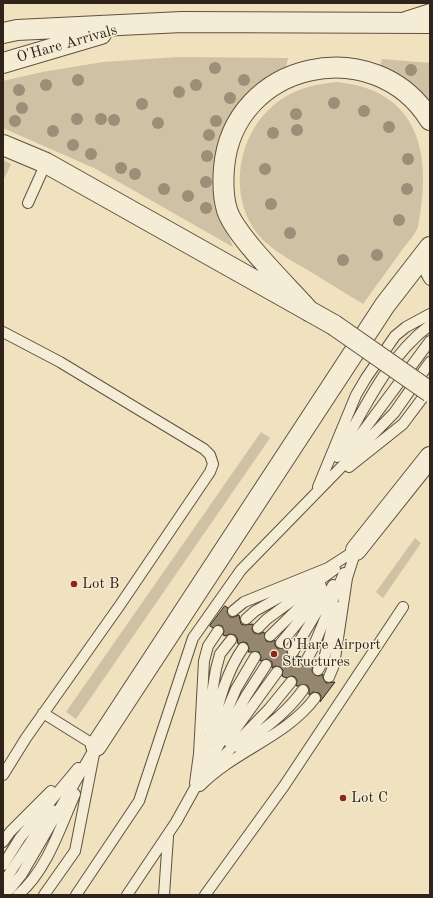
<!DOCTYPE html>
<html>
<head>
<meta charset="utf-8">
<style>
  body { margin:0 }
  #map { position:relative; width:433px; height:898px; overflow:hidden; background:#f0e1bf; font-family:"Old Standard TT",serif }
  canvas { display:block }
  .frame { position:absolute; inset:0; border:4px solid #302319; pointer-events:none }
</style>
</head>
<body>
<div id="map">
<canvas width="433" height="898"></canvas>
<div class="frame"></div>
</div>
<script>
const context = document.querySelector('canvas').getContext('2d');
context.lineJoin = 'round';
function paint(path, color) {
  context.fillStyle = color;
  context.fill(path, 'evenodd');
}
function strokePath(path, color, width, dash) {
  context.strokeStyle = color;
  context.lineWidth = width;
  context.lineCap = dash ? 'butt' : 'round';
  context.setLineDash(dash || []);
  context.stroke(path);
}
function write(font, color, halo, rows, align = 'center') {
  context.font = font + ' "Old Standard TT",serif';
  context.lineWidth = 3;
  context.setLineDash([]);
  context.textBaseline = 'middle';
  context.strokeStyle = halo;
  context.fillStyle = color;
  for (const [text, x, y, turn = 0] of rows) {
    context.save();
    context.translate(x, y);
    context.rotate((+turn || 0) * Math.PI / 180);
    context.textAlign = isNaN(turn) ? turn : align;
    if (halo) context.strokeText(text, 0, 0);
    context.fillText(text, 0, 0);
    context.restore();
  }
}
paint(new Path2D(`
  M178,57L288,58L286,67L252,90L232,113L222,135L220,215L233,247L96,169L3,128V81L42,72L103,62Z
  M382,59L430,63V105C418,86 399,77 380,66Z
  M337,82C419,90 433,154 418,227C415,235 407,243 402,250C389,268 376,286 363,304C344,292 325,281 306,269C290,260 274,251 261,238C224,196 238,125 285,97C301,87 318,84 337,82Z
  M3,160L11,164L3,181Z
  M261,432L270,438L76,719L66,712Z
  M415,538L421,543L383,598L376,592Z`), '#cfc1a3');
const building = new Path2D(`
  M225,606L228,608L227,612L230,617H234L239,615L241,624L244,625L253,624L252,629L254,633L259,634L264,632L266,641L271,642L275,640V645L277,648H288L287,652L289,657L293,658L298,656L301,657L300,662L303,666H313L312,671L315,675L319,676L323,674V678L326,683L335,682L320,702L321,696L319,693L313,692L309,695V688L307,685L296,686L297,680L295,677L292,676L286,678L282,676L283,670L280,667L275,666L272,668V662L267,659L260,661L261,657L259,652H248L249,648L247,643L243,642L238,644L237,638L235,635L229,634L226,636L223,635L224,631L222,626L218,625L213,628L210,626Z`);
paint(building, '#94866f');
strokePath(building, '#302319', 1);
const service = new Path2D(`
  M405,17L430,9
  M28,203L46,163
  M425,257C424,266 424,272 430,280
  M3,332L60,362L204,449L210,455L213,464L210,472L120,605L26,738L3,775
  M337,457C363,411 387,357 430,325
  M344,457L430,341
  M349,467L403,424L430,388
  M318,487L356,395L366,378L395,336L406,327L430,314
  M233,611L244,602L328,568L356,550
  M246,619L255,611L309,581
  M258,628L267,619L335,569
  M270,636L321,586
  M281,643L324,591
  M293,652L333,585
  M306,661L312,650L344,573
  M318,670L324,659L337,607
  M329,677L334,665L347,578L356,550
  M43,713L96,746
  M206,730L216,669L220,654L231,640
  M215,739L236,689L255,657
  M227,741L277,672
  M239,748C262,730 286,714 303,690
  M203,762C215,724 220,681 243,648
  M210,770L269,709L291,682
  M195,783L199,754L204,661L208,646L218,631
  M200,786C234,751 286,737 315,698
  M3,842L10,832L51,791
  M3,865L20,838L78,768
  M3,883L52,810
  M5,895L22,874L96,746
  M18,895C47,870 60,828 75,794
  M44,895L75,851L94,754
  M76,895L139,801L193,638L241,570L394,413L430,362
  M127,895L176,822L246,696L266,665
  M164,895L168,837
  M205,895L284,786L403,607`);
const minor = new Path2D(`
  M3,33L17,30L182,22L430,23
  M3,63L101,34
  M3,145L46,163L334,325
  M309,311C289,288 235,236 227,210C223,197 223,181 224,168C233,61 375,31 430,120
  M356,550L430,457
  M96,746L385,305L430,247`);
strokePath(service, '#605242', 12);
strokePath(minor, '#605242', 22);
strokePath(service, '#f5ecd5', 10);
strokePath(minor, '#f5ecd5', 20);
const minorBridge = new Path2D(`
  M334,325L430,392`);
strokePath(minorBridge, '#605242', 22, []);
strokePath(minorBridge, '#f5ecd5', 20);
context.fillStyle = '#9c8e77';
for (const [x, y] of [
  [215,68],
  [411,70],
  [78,80],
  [244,80],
  [46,85],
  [196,85],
  [19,90],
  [179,92],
  [230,98],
  [334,103],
  [142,104],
  [22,108],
  [364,111],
  [296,114],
  [77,119],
  [101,119],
  [114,120],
  [15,121],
  [216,121],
  [158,123],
  [389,127],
  [297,130],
  [53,131],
  [273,133],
  [209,135],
  [73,145],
  [91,154],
  [207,156],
  [408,159],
  [121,168],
  [265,169],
  [135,174],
  [206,182],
  [164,189],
  [407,189],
  [188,196],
  [271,204],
  [206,208],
  [399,220],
  [290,233],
  [377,255],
  [343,260]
]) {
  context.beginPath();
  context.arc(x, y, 6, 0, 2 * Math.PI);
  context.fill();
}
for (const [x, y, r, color] of [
  [74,584,4,"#8f2418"],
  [274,654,4,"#8f2418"],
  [343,798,4,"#8f2418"]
]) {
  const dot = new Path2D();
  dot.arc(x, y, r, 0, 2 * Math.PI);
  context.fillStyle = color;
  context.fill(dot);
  strokePath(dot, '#f5ecd5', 1.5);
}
write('15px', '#302319', '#f5ecd5', [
  ["O'Hare Arrivals",67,44,-16]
]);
write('15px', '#302319', '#f5ecd5', [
  ["Lot B",82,584],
  ["O'Hare Airport",282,645],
  ["Structures",282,662],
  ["Lot C",351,798]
], 'left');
</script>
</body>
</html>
